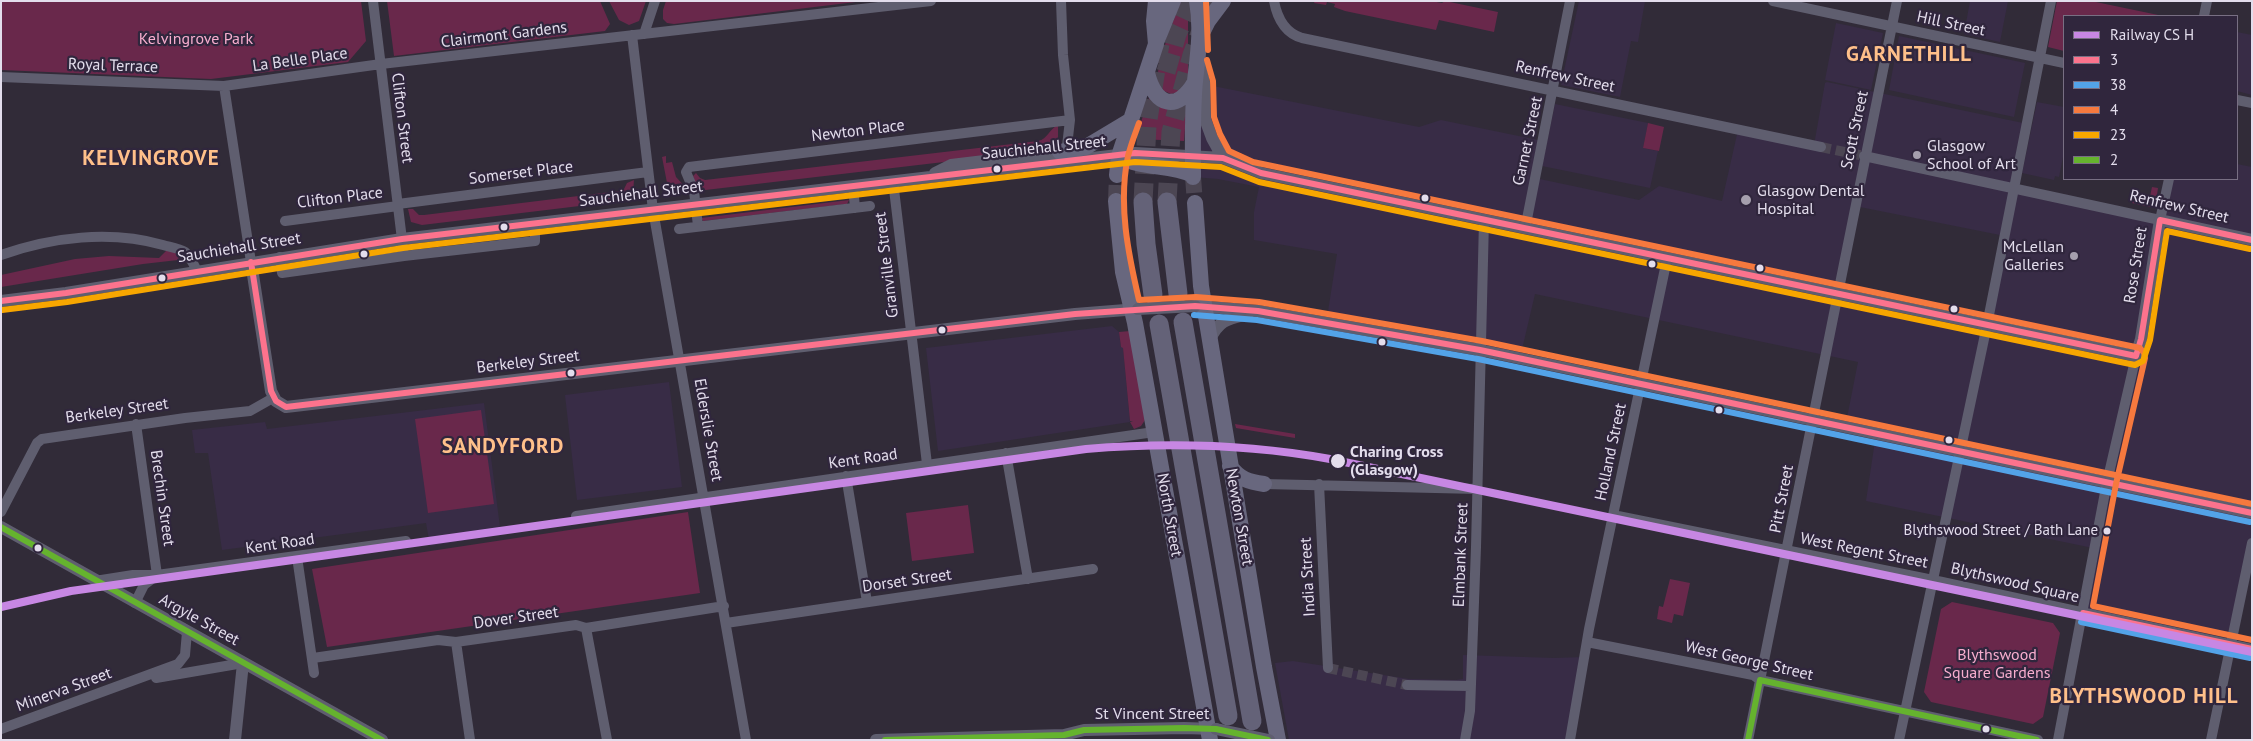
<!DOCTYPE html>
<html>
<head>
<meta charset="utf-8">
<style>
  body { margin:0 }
  #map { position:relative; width:2253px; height:741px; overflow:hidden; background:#312b38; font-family:"PT Sans",sans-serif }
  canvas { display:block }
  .frame { position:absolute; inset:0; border:2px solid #e3ddec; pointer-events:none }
  .legend { position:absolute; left:2063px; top:15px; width:175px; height:165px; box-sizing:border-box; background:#30263d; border:1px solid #786f83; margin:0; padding:6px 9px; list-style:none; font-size:15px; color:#e3ddec }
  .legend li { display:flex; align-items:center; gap:10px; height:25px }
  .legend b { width:25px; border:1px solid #786f83 }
</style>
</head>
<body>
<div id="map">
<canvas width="2253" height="741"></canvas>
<div class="frame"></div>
<ul class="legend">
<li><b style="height:6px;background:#c787e3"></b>Railway CS H</li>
<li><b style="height:6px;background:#fc738d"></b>3</li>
<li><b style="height:6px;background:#53a3e8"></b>38</li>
<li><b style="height:6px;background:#f6793e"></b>4</li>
<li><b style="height:6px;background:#f7a600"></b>23</li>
<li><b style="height:6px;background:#65b32e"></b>2</li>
</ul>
</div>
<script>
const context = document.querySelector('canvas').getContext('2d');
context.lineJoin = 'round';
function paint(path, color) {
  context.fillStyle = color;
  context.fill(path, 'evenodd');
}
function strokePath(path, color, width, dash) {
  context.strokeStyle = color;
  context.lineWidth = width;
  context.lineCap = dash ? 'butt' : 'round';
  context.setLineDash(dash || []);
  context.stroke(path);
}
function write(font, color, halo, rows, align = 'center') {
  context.font = font + ' "PT Sans",sans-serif';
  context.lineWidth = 4.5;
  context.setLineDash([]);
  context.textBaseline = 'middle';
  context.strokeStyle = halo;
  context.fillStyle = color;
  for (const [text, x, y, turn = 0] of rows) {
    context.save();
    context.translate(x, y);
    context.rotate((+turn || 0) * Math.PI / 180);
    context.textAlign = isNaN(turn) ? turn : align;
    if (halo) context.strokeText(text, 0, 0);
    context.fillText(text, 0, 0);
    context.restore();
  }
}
paint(new Path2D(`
  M1579,1H1645L1638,42L1631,41L1620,97L1561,85Z
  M1970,1H2008L2000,42L1964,34Z
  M1836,23L1883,33L1871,90L1825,80Z
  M2237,32L2252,35V95L2237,91Z
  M1899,36L2025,63L2014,117L1889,90Z
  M1827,82L2028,124L2015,187L2160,219L2169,179H2237V164L2252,167V543L2231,644L2083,613L2093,548L1866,501L1876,434L1845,428L1858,362L1535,294L1520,358L1326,324L1337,254L1254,240V212L1259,187L1218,179L1193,177L1198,83L1419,127L1441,120L1543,141L1535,178L1639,200L1659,186L1722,201L1738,130L1814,145L1825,83ZM1855,206L2005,236L1987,325L1839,294Z
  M2037,102L2064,107V152L2059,177L2055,176L2054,180L2022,173Z
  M1555,104L1648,123L1643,148L1658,151L1650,188L1542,166Z
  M1112,326L1119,332L1121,347H1123L1130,422L938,451L926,348Z
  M669,382L682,487L577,500L565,395Z
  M484,403L501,535L430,546L426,523L222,550L208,453H195L192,430L265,422L267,429Z
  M1463,655L1554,658L1584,657L1569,740H1289L1275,663L1293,661L1409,679L1456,680L1463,679Z`), '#382c46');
paint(new Path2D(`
  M1,1H361L366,41L348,62L211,79L1,70Z
  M387,1H600L610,24L605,31L394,56Z
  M609,1H646L639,21L629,25L619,20Z
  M666,1H864L674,24L667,23L663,19V10Z
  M1181,1H1188V74L1187,79L1178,92L1171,94L1164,91C1162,88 1159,84 1158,81C1155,66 1175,17 1181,1Z
  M1315,1H1431L1442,3L1445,1L1498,12L1494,32L1439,20L1436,30L1345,11L1334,7L1335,4L1327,2L1326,5L1314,3Z
  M2057,1H2091L2163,16H2064V51L2048,47Z
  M1149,98L1187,104L1184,141L1138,139L1136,137Z
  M1648,123L1664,127L1659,151L1643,148Z
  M1058,125V142L1054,147L1046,150L697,191L693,176L696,173L700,178L705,180L1038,141C1048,139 1049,129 1058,125Z
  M666,156V163L672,162L676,177L690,192L677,193L668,188L662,157Z
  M634,180L633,195L630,198L621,201L422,225L411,222L408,209H413L419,215H424L619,191L624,189L627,183Z
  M2152,187L2158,188L2155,208L2132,203L2133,197L2149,201Z
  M849,200L847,204L703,221L701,218Z
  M167,250L180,254L181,257L178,260L143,264L1,287V275L75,259L109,256L159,258Z
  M1130,331L1145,420L1141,426L1134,429L1130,422L1133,421H1130L1123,348L1121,347L1119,332Z
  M481,410L494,504L428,513L415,419Z
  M1235,424L1295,434V438L1236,428Z
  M968,505L974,553L912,561L906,513Z
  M688,512L700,593L327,647L312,569Z
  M1670,579L1690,583L1683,616L1674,614L1672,623L1657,619L1659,606L1663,607Z
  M1952,602L2053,623L2060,633L2043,717L2033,724L1931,702L1924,692L1941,609Z`), '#69284b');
strokePath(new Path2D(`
  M1821,147L1864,156
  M1328,668L1407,685`), '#4c4653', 10, [10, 5]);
strokePath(new Path2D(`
  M1193,177L1195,203
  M1116,201L1117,175`), '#4c4653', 16, [16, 8]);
strokePath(new Path2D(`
  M1166,72L1177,34L1192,1
  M1143,202L1147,126L1160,44
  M1167,202L1171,132L1192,55L1212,1`), '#4c4653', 19, [19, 9]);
strokePath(new Path2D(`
  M373,1L404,256
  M1274,1C1277,17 1285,33 1302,38L1821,147
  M1773,1L2064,63
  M2204,16L2207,1
  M644,34L655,1
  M632,35L653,210L746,740
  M1,77L224,86L381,64L931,1
  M224,86L251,262
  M2237,100L2252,103
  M1061,152L1067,146L1070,120L1063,55L1061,1
  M1864,156L2160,220L2169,179
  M893,181L927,464
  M853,186L855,208
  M398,204L648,172
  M285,221L398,206
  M698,226L694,191L686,172L689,167L1070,120
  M679,229L870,206
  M1525,229L1570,1
  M1,255C52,237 110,230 163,245C170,247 179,248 185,252C190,256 194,265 197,271
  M280,257L282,273L404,256L535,241V223
  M136,424L157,575
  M1006,453L1028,579
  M846,476L867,602
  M1264,484L1478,489
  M1319,484L1328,668
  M1,512L37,443L42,439L185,418L250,411L273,398
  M1613,515L1933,580L2252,649
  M576,516L1154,432
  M297,557L314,673
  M95,581L133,575H157L406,541
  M135,603L144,585L157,575
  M726,623L1093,569
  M586,628L607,740
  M456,642L470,740
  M1587,642L1753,675L1760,680L2038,740
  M313,658L438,640L456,642L576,625L586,628L724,606
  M156,678L243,663
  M1407,685L1471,686
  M1,729L178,664L185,655L187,632
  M1465,740L1470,711L1476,547L1484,220
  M1570,740L1589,629L1667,259
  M1748,740L1897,1
  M1899,740L1987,325L2051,1
  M2058,740L2107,482L2136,356
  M2211,740L2252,543`), '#5f5e6f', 10);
strokePath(new Path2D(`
  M1200,64L1204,82L1205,119L1212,138L1223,158
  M935,173L951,165L1060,152
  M251,262L271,391L276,401L286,407L1075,314L1138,309
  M1,301L66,293L402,239L1135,153L1223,158L1261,173L2136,356L2141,339L2160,220L2252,240
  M1197,306L1258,311L1480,350L2252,513
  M1210,339C1220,319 1228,319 1248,314
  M1,527L382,740
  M235,740L243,663
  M876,740L1064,735L1084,730L1184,728L1216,729`), '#5f5e6f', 12);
strokePath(new Path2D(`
  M1200,37L1208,21L1223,1
  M1157,40L1173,1
  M1147,73C1155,106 1177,113 1195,82
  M1060,152L1086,147L1131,120
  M1119,156C1144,170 1169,163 1193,175
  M1117,175L1119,156L1156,44L1154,21L1156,1
  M1193,177C1193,146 1192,113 1195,81C1198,54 1202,29 1197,1
  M1116,201L1123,272L1135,323L1210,740
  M1195,203L1201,286L1264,667L1278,740
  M1230,466C1239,479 1249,482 1264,484`), '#68677e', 16);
strokePath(new Path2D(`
  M1143,202L1146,244L1153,295
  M1167,202L1178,294
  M1183,322L1252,721
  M1159,324L1228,716`), '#646278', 19);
strokePath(new Path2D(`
  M1138,309L1195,306
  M1216,729L1269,740`), '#5f5e6f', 12);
strokePath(new Path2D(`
  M251,262L271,391L276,401L286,407L1075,314L1195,306L1258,311L1480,350L2252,513
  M1,301L66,293L402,239L1135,153L1223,158L1261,173L2136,356L2141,339L2160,220L2252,240
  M2083,613L2252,649`), '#fc738d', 6);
strokePath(new Path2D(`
  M1194,315L1257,320L1478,359L2250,522
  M2081,622L2250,658`), '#53a3e8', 6);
strokePath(new Path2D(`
  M1206,1L1208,50
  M1207,60L1213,81L1214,117L1220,134L1229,151L1253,162L2140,348L2144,353L2145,358L2116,484L2093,606L2252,640
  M1139,123C1135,134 1131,144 1128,156C1118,204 1128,253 1139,300L1196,297L1259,302L1482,341L2252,504`), '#f6793e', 6);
strokePath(new Path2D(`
  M2,310L67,302L403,248L1135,162L1221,167L1259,182L2135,365L2143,361L2150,340L2167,231L2250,249`), '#f7a600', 6);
strokePath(new Path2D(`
  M1,527L382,740
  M885,740L1064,735L1084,730L1184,728L1216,729L1268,740
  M1748,740L1760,680L2037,740`), '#65b32e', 6);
strokePath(new Path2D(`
  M1,607L71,591L1086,449C1169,442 1248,444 1330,459L2252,652`), '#c787e3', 8);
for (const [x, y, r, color] of [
  [1917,155,5,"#a59fad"],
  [997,169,4.5,"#e3ddec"],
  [1425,198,4.5,"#e3ddec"],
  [1746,200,6,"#a59fad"],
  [504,227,4.5,"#e3ddec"],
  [364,254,4.5,"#e3ddec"],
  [2074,256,5,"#a59fad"],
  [1652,264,4.5,"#e3ddec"],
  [1760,268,4.5,"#e3ddec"],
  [162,278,4.5,"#e3ddec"],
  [1954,309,4.5,"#e3ddec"],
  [942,330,4.5,"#e3ddec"],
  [1382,342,4.5,"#e3ddec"],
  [571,373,4.5,"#e3ddec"],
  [1719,410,4.5,"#e3ddec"],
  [1949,440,4.5,"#e3ddec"],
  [1338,461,8,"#e3ddec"],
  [2107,531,4.5,"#e3ddec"],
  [38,548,4.5,"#e3ddec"],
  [1986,729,4.5,"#e3ddec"]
]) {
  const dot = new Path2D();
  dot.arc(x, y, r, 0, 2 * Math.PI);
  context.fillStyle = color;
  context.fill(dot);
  strokePath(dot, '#30263d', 2);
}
write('15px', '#e3ddec', '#30263d', [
  ["Blythswood Street / Bath Lane",2098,531]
], 'right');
write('16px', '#e3ddec', '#30263d', [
  ["Hill Street",1951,24,12],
  ["Clairmont Gardens",504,35,-7],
  ["La Belle Place",300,60,-8],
  ["Royal Terrace",113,66,2],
  ["Renfrew Street",1565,77,12],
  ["Clifton Street",402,118,83],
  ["Scott Street",1855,130,-78],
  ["Newton Place",858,131,-7],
  ["Garnet Street",1528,141,-78],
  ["Sauchiehall Street",1044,148,-6],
  ["Somerset Place",521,173,-7],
  ["Sauchiehall Street",641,194,-7],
  ["Clifton Place",340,198,-7],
  ["Renfrew Street",2179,207,13],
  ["Sauchiehall Street",239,248,-9],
  ["Granville Street",887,265,-97],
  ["Rose Street",2136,265,-81],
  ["Berkeley Street",528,362,-7],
  ["Berkeley Street",117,411,-8],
  ["Elderslie Street",708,430,80],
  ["Holland Street",1611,452,-78],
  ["Kent Road",863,459,-8],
  ["Brechin Street",162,498,82],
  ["Pitt Street",1782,499,-79],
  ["North Street",1169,515,80],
  ["Newton Street",1239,517,80],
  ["Kent Road",280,544,-8],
  ["West Regent Street",1864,551,11],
  ["Elmbank Street",1461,555,-88],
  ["India Street",1308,577,-93],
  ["Dorset Street",907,581,-8],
  ["Blythswood Square",2015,583,13],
  ["Dover Street",516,618,-8],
  ["Argyle Street",199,620,29],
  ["West George Street",1749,661,13],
  ["Minerva Street",64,690,-20],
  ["St Vincent Street",1152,714]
]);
write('16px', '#f7adce', '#30263d', [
  ["Kelvingrove Park",196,39],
  ["Blythswood",1997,655],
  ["Square Gardens",1997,673]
]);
write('16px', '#e3ddec', '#30263d', [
  ["Glasgow",1927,146],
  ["School of Art",1927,164],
  ["Glasgow Dental",1757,191],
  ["Hospital",1757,209],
  ["McLellan",2064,247,"right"],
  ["Galleries",2064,265,"right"]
], 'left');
write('bold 16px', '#e3ddec', '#30263d', [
  ["Charing Cross",1350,452],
  ["(Glasgow)",1350,470]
], 'left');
context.letterSpacing = '1px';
write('bold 21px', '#ffc08a', '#30263d', [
  ["GARNETHILL",1909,55],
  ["KELVINGROVE",151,159],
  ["SANDYFORD",503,447],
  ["BLYTHSWOOD HILL",2144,697]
]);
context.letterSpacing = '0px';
</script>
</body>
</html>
